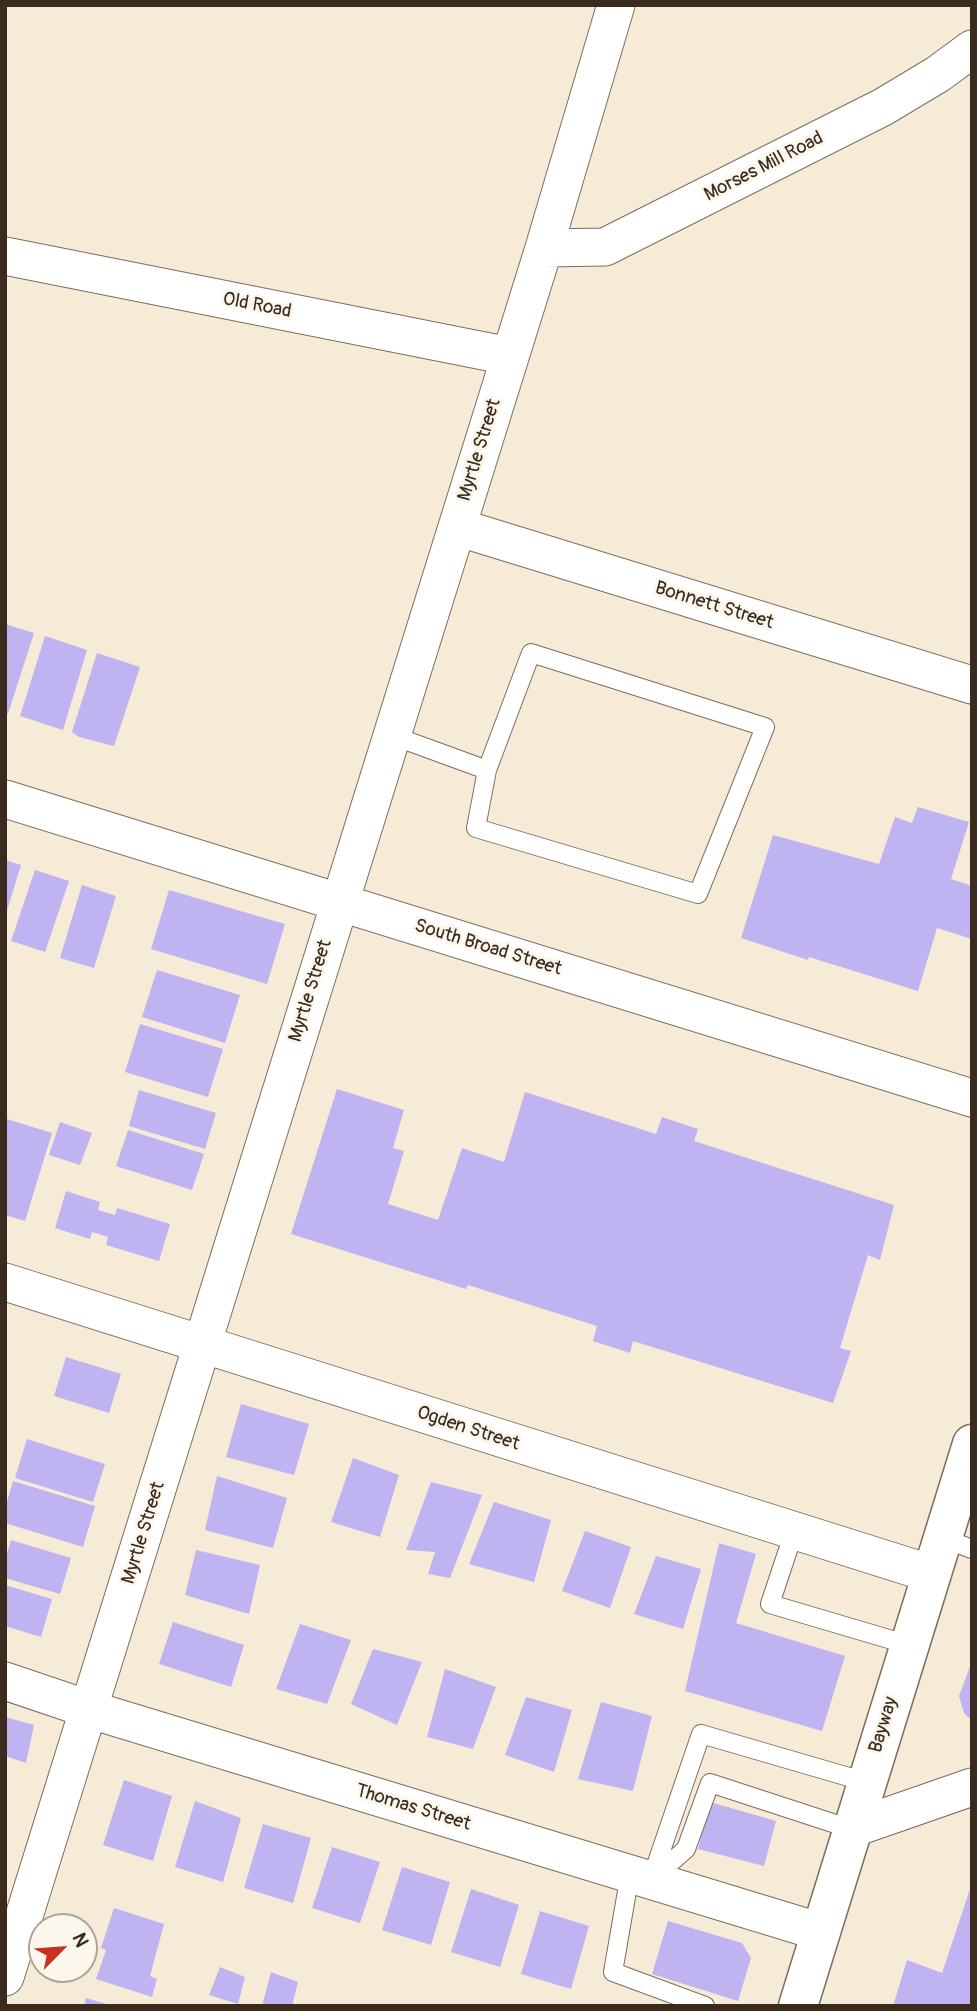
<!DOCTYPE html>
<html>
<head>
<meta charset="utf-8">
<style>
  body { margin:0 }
  #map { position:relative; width:977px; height:2011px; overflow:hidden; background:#f6ebd6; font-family:Pangolin,sans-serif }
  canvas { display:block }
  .frame { position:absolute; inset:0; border:7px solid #3b2a1e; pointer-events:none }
  .north { position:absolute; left:28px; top:1913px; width:70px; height:70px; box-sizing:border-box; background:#fbf7ec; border:2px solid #aea59a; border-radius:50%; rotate:65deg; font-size:19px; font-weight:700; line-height:28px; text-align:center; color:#3b2a1e }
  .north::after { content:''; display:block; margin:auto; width:24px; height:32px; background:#c8321e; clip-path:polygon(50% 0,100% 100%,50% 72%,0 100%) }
</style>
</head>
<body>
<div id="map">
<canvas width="977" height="2011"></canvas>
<div class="frame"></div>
<div class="north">N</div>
</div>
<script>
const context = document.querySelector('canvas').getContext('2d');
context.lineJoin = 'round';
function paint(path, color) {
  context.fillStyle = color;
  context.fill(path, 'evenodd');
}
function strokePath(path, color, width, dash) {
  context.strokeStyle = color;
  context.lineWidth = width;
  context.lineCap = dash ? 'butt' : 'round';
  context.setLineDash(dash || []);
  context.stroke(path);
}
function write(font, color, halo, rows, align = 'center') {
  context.font = font + ' Pangolin,sans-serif';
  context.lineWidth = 6;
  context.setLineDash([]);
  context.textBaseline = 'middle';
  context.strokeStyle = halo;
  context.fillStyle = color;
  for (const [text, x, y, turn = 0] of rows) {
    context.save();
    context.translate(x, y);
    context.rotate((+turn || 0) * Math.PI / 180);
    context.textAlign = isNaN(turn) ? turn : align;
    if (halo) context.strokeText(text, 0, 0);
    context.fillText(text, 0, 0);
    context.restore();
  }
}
paint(new Path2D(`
  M5,624L34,633L8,714L5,713Z
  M45,636L87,650L63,730L20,716Z
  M97,653L140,667L114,746L79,737L72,732Z
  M918,807L969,822L951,879L972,886V939L937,928L918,991L809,957L808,960L741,938L773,835L879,864L895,817L912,823Z
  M5,860L21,865L6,914H5Z
  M35,870L69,881L45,952L11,941Z
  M82,885L116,896L94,968L60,958Z
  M169,890L285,924L267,984L151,949Z
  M157,970L240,995L225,1043L142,1017Z
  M140,1024L223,1049L208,1097L125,1072Z
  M337,1089L404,1110L393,1148L404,1151L388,1204L438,1220L462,1148L504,1162L525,1092L656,1134L662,1117L698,1129L694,1141L894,1205L880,1260L868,1255L840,1348L851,1351L833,1403L633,1341L630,1353L593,1341L597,1326L468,1285L466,1289L291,1234Z
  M139,1090L216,1113L205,1149L129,1126Z
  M7,1119L52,1133L25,1221L5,1215Z
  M60,1122L92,1133L80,1165L49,1155Z
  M128,1130L204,1154L192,1190L116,1166Z
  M66,1191L100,1202L98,1210L115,1215L117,1208L170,1224L159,1261L106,1245L108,1237L92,1232L90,1239L55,1228Z
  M66,1357L121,1374L109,1413L54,1396Z
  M241,1404L309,1424L294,1475L226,1457Z
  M27,1439L105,1464L93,1502L15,1478Z
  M353,1458L399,1475L380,1537L331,1522Z
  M217,1476L287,1498L273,1548L205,1530Z
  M13,1481L95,1506L83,1547L5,1523V1508Z
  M431,1482L482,1495L450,1578L428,1574L435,1552L406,1550Z
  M494,1502L551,1520L534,1582L469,1564Z
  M585,1531L631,1547L610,1608L562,1591Z
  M11,1540L71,1558L60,1594L5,1578V1560Z
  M719,1543L756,1554L736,1623L845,1656L822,1731L685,1691Z
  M196,1550L260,1565L249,1614L185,1595Z
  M656,1556L701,1569L683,1629L634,1614Z
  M5,1585L52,1599L41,1637L5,1626Z
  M173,1622L244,1645L231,1687L159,1664Z
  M300,1624L351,1640L327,1704L276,1689Z
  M373,1649L422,1662L397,1725L351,1704Z
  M972,1661V1721L964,1713L959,1696Z
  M445,1669L496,1687L473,1749L427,1737Z
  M526,1697L572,1710L554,1772L505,1755Z
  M601,1702L652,1716L633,1791L578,1779Z
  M5,1717L34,1725L26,1763L5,1756Z
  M124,1780L172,1796L153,1861L103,1845Z
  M195,1801L241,1818L223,1882L175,1867Z
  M710,1802L776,1821L764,1866L698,1849Z
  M263,1824L311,1838L293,1903L244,1888Z
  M332,1847L380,1862L360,1923L312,1908Z
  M402,1867L450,1882L431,1945L382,1930Z
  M972,1883V2006H893L907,1960L942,1973Z
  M471,1889L519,1905L500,1967L451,1952Z
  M114,1908L164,1924L150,1976L157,1979L152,1997L96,1979L106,1950L101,1948Z
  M540,1911L589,1926L571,1989L521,1974Z
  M668,1921L742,1943L751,1958L738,2001L652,1974Z
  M220,1967L245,1977L238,2004L209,1995Z
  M271,1972L298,1982L292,2006H262Z
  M86,1998L110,2005V2006H84Z`), '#c0b3f1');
const lane = new Path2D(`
  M531,653L765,727L698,894L476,828L487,770Z
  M391,735L487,770
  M794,1532L770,1604L909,1645
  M942,1538L972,1549
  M630,1874L613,1972L705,2006
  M653,1878L686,1849L710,1783L851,1829
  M651,1880L701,1734L866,1782`);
const street = new Path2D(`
  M544,248L605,247L883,107L938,74L972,49
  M5,256L509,356
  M457,527L972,685
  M5,799L972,1098
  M5,1282L932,1574
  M5,1681L88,1709L821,1932
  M851,1829L972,1787
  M5,1977L544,248L616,5`);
const secondary = new Path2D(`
  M798,2006L972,1444`);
strokePath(lane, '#7c6e5e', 20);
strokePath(street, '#7c6e5e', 39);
strokePath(secondary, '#7c6e5e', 41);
strokePath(lane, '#fff', 18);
strokePath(street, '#fff', 37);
strokePath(secondary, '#fff', 38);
write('19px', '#3b2a1e', '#fbf7ec', [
  ["Morses Mill Road",764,167,-27],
  ["Old Road",257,306,11],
  ["Myrtle Street",480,450,-73],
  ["Bonnett Street",714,606,17],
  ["South Broad Street",488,948,17],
  ["Myrtle Street",311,991,-73],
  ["Ogden Street",468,1429,18],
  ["Myrtle Street",144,1533,-73],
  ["Bayway",884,1725,-73],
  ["Thomas Street",413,1808,17]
]);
</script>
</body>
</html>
